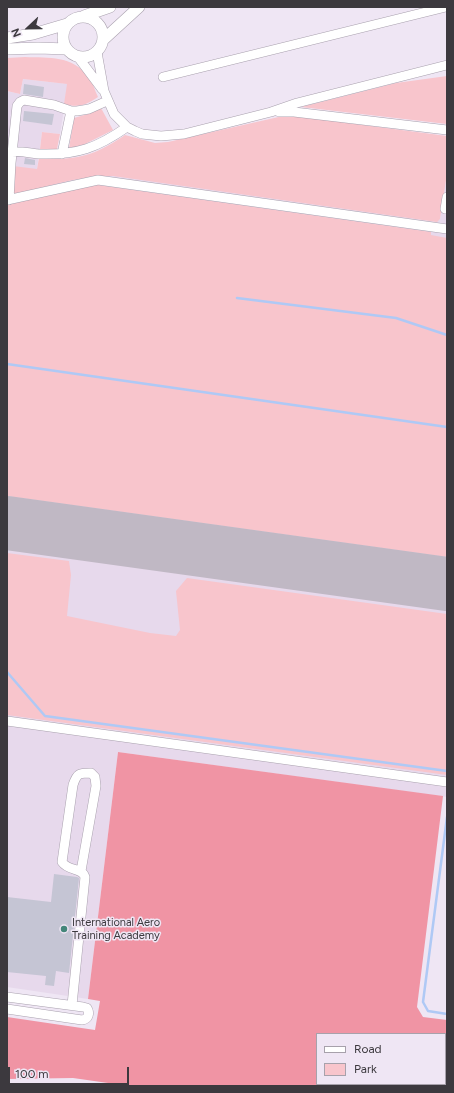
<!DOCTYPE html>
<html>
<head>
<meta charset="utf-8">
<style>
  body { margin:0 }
  #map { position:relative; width:454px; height:1093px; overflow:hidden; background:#efe6f4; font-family:Figtree,sans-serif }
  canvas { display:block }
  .frame { position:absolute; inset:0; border:8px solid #3c393e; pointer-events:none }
  .legend { position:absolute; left:316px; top:1033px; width:130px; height:52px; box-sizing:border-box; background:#efe6f4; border:1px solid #a7a1ab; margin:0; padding:5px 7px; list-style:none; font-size:12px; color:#3c393e }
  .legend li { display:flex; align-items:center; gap:8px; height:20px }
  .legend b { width:20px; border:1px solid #a7a1ab }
  .north { position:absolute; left:8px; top:8px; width:40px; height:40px; -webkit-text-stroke:3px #efe6f4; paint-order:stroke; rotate:248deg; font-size:11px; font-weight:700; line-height:16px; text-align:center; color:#3c393e }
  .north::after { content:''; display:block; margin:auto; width:14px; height:18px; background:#3c393e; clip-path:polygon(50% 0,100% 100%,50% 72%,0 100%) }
  .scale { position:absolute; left:8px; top:1067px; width:121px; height:18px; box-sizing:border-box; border:2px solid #3c393e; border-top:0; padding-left:5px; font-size:12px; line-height:14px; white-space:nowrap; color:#3c393e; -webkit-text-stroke:3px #efe6f4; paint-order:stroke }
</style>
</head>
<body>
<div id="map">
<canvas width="454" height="1093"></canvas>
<div class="frame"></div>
<ul class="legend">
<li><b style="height:5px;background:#fff"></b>Road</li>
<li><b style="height:11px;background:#f8c5cc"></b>Park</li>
</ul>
<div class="north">N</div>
<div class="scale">100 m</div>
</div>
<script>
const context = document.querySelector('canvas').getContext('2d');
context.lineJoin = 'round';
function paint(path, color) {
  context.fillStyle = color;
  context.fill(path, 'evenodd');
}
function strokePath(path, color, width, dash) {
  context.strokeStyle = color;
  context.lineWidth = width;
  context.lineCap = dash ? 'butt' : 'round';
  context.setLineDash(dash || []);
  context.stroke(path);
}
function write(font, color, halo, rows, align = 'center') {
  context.font = font + ' Figtree,sans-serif';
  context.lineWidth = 3;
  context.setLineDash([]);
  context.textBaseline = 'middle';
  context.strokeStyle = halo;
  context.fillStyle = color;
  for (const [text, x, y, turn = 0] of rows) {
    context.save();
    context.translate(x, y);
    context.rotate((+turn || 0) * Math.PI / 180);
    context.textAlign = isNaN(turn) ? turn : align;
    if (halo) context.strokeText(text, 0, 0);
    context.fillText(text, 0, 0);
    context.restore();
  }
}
paint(new Path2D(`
  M23,79L68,84L60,134L42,132L37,169L79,170L440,219L447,174V797L118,752L88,999L7,987V91L20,94Z`), '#e7d9ec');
paint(new Path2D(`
  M25,57C50,58 71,55 89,77C93,83 95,91 98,97C86,105 79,108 64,104L67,84L23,79L20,94L7,91V58Z
  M447,76V124L301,107L396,83Z
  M101,108L113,130L83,145L69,148L74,118L88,114Z
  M283,116H295L447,136V174L440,219L437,222L113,176C79,175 46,187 14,195L7,169L13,166L37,169L39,158C76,161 94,156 125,135L155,143L168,142Z
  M42,132L60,134L57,149L49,150L40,149Z
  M98,185L431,232V235L447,238V557L7,496V205L79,188Z
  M7,553L69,561L71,575L67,616L150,633L176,636L180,630L176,591L187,578L447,614V775L7,715Z`), '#f8c5cc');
paint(new Path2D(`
  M118,752L443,796L417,1007L423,1017L447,1020V1086H129L73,1078L7,1079V1017L95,1030L100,1001L88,999ZM317,1034H445V1084H317Z`), '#f094a4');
strokePath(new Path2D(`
  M237,298L396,318L447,335
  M7,364L447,427
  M7,672L45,716L447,771
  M447,817L423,1002L428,1011L447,1014`), '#afc9f5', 2.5);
strokePath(new Path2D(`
  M7,523L447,584`), '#c0b8c4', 54);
paint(new Path2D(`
  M24,84L44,87L43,97L23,94Z
  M24,111L54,114L52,125L23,121Z
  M25,158L35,160V165L24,164Z
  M54,874L77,877L79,878L69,973L56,971L54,986L45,985L46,976L7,972V897L51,902Z`), '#c5c5d4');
const minor = new Path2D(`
  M97,52L104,91L114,114L127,127L135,131L142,134L161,136L184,134L271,112L297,103L447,65
  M78,57L102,89
  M163,77L446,7
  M279,112H294L447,130
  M7,153C18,149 30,154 41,154C77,155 97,148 127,127
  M62,154L71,111
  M7,200L98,180L447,229
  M9,200L11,163L17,106L20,102L24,100L54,105L71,111H77L89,109L107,101
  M445,209L447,197
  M7,721L447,782
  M7,997L83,1007L87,1008C90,1013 89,1019 82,1020L7,1009
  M72,1005L85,877C82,867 69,872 62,862L73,785C77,773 79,773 91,773L95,777L96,786L81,871`);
const major = new Path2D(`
  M84,16L110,7
  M63 37a20 20 0 1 1 40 0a20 20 0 1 1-40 0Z
  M7,38L33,34L67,24
  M103,40L139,7
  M7,49L38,48L67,49`);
strokePath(minor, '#a9a1ae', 10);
strokePath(major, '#a9a1ae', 12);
strokePath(minor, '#fff', 9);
strokePath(major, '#fff', 11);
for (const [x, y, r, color] of [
  [64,929,4,"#438679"]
]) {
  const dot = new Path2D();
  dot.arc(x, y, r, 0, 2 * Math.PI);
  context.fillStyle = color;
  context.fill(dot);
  strokePath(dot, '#efe6f4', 1.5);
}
write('11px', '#3c393e', '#efe6f4', [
  ["International Aero",72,923],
  ["Training Academy",72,936]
], 'left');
</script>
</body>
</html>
